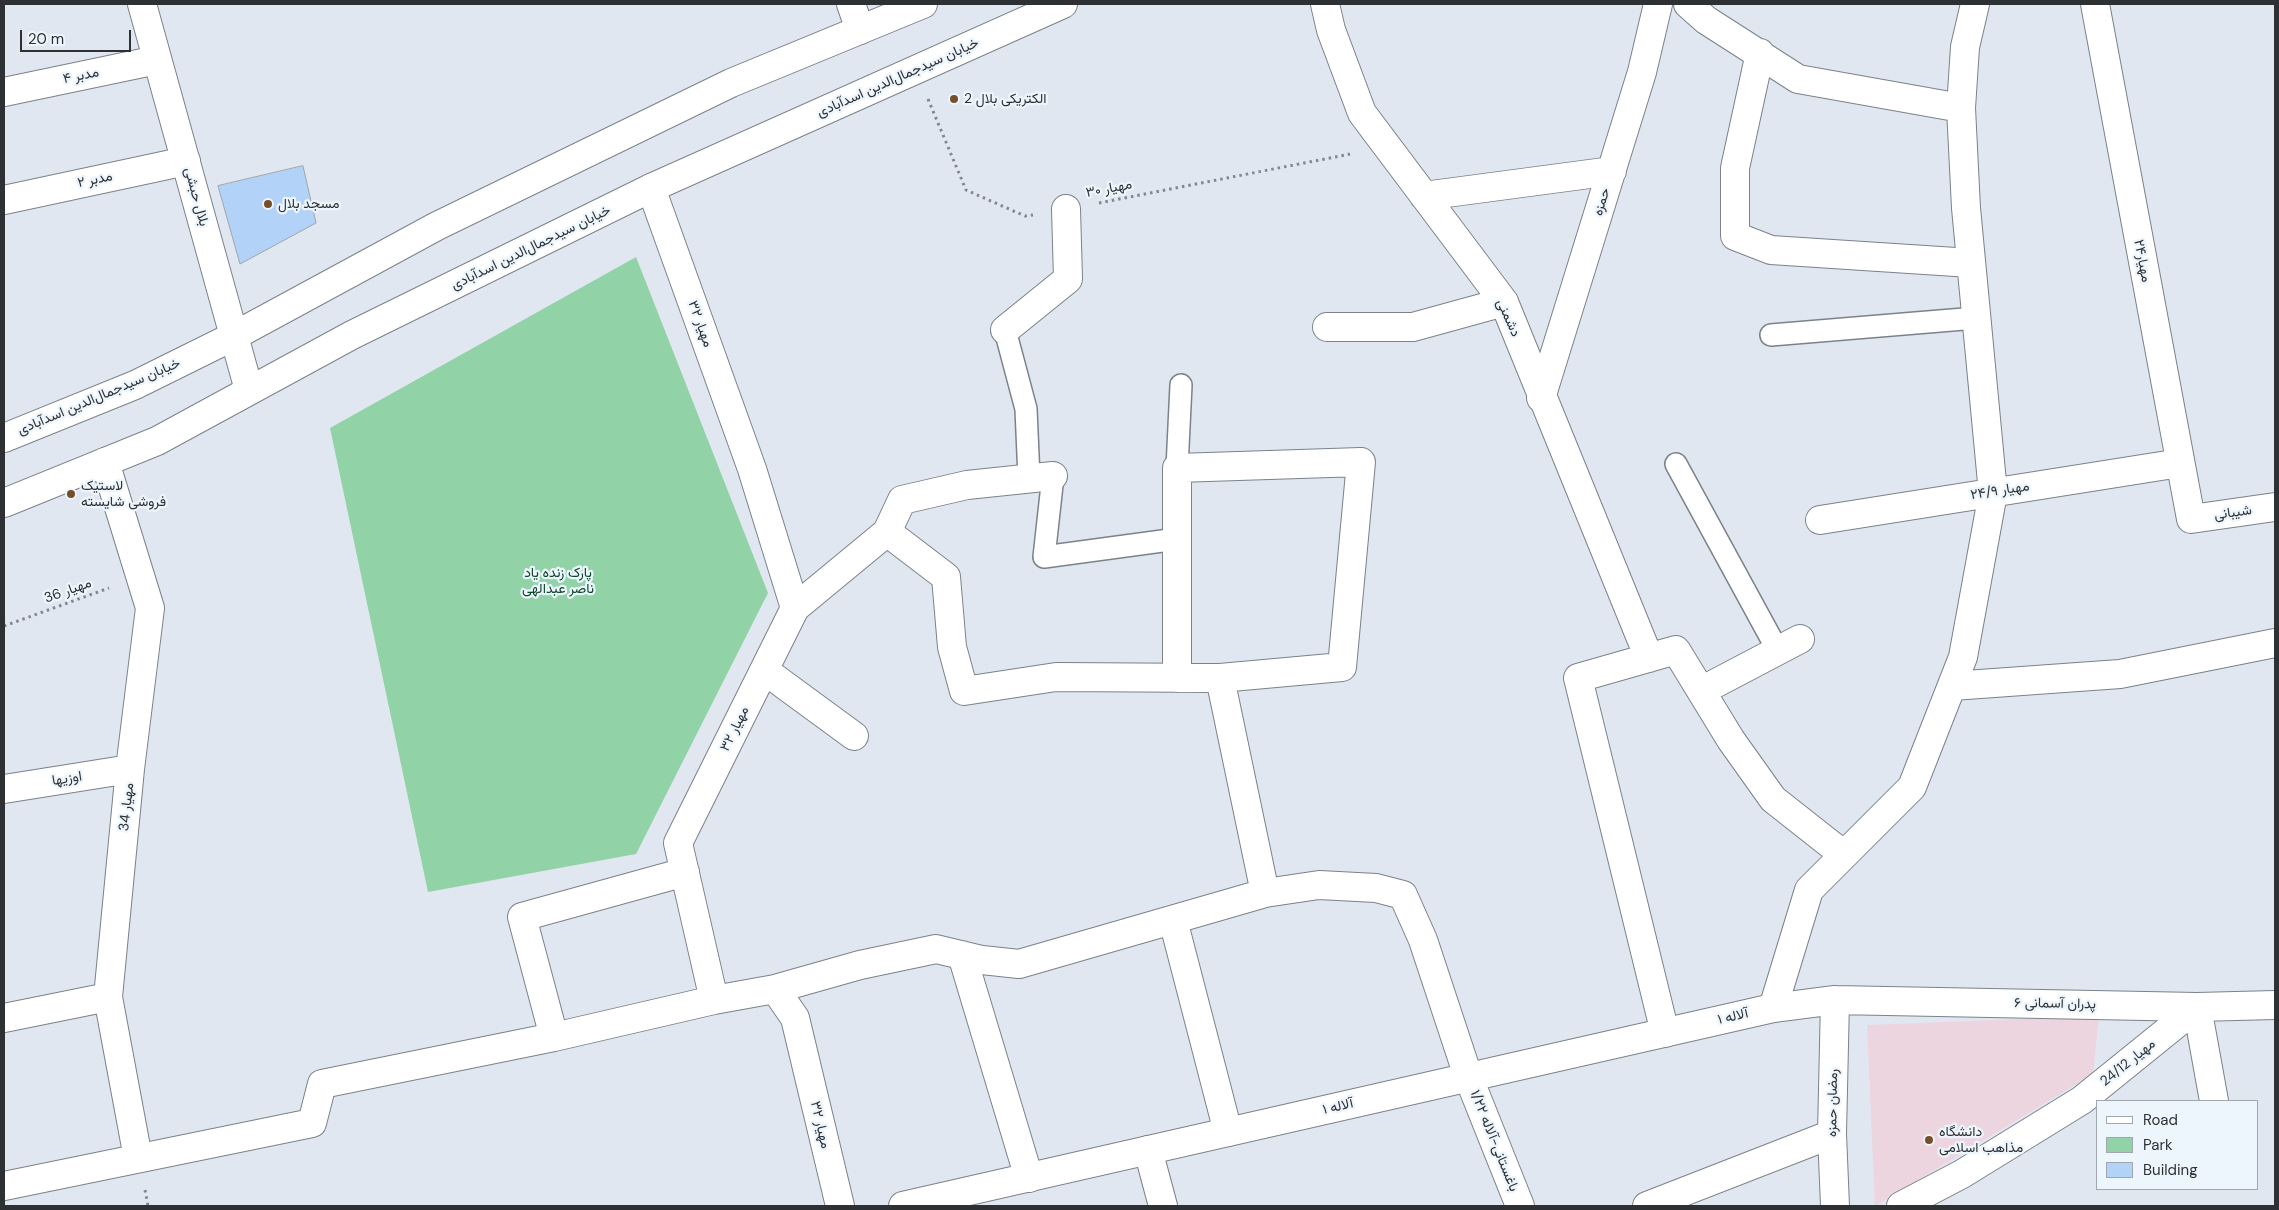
<!DOCTYPE html>
<html>
<head>
<meta charset="utf-8">
<style>
  body { margin:0 }
  #map { position:relative; width:2279px; height:1210px; overflow:hidden; background:#e0e7f0; font-family:"DM Sans",sans-serif }
  canvas { display:block }
  .frame { position:absolute; inset:0; border:5px solid #2e3134; pointer-events:none }
  .legend { position:absolute; left:2096px; top:1100px; width:162px; height:90px; box-sizing:border-box; background:#edf5fd; border:1px solid #a1a7ad; margin:0; padding:6px 9px; list-style:none; font-size:15px; color:#2e3134 }
  .legend li { display:flex; align-items:center; gap:10px; height:25px }
  .legend b { width:25px; border:1px solid #a1a7ad }
  .scale { position:absolute; left:20px; top:30px; width:111px; height:22px; box-sizing:border-box; border:2px solid #2e3134; border-top:0; padding-left:6px; font-size:15px; line-height:18px; white-space:nowrap; color:#2e3134; -webkit-text-stroke:4px #edf5fd; paint-order:stroke }
</style>
</head>
<body>
<div id="map">
<canvas width="2279" height="1210"></canvas>
<div class="frame"></div>
<ul class="legend">
<li><b style="height:6px;background:#fff"></b>Road</li>
<li><b style="height:14px;background:#91d3a6"></b>Park</li>
<li><b style="height:14px;background:#b2d2f7"></b>Building</li>
</ul>
<div class="scale">20 m</div>
</div>
<script>
const context = document.querySelector('canvas').getContext('2d');
context.lineJoin = 'round';
function paint(path, color) {
  context.fillStyle = color;
  context.fill(path, 'evenodd');
}
function strokePath(path, color, width, dash) {
  context.strokeStyle = color;
  context.lineWidth = width;
  context.lineCap = dash ? 'butt' : 'round';
  context.setLineDash(dash || []);
  context.stroke(path);
}
function write(font, color, halo, rows, align = 'center') {
  context.font = font + ' "DM Sans",Vazirmatn,sans-serif';
  context.lineWidth = 4.5;
  context.setLineDash([]);
  context.textBaseline = 'middle';
  context.strokeStyle = halo;
  context.fillStyle = color;
  for (const [text, x, y, turn = 0] of rows) {
    context.save();
    context.translate(x, y);
    context.rotate((+turn || 0) * Math.PI / 180);
    context.textAlign = isNaN(turn) ? turn : align;
    if (halo) context.strokeText(text, 0, 0);
    context.fillText(text, 0, 0);
    context.restore();
  }
}
paint(new Path2D(`
  M2099,1016L2093,1074L1875,1206L1867,1025Z`), '#edd5e0');
paint(new Path2D(`
  M636,257L768,593L636,854L428,892L330,428Z`), '#91d3a6');
const building = new Path2D(`
  M303,166L316,223L240,264L218,186Z`);
paint(building, '#b2d2f7');
strokePath(building, '#9fa5ad', 1);
const service = new Path2D(`
  M1005,330L1026,409L1029,478
  M1771,335L1976,318
  M1676,464L1778,651
  M1177,468L1181,385
  M1053,476L1044,557L1177,539`);
const minor = new Path2D(`
  M851,4L860,30
  M1325,4L1331,30L1362,113L1504,302L1649,658
  M1688,4L1706,20L1798,79L1961,108
  M2095,4L2191,519L2275,507
  M1760,53L1735,168V236L1771,250L1971,263
  M4,92L157,60
  M651,188L752,469L795,608L678,843L714,1000L775,989L795,1018L840,1206
  M1424,196L1612,171
  M4,200L186,161
  M1327,327H1413L1504,302
  M1005,330L1068,279L1066,209
  M1541,398L1642,72L1658,4
  M105,462L150,608L130,769L108,997L138,1158
  M1820,520L2180,463
  M887,532L946,577L952,647L964,691L1056,677L1220,678L1342,667L1361,462L1177,468V678
  M795,608L887,532L902,500L967,485L1053,476
  M764,670L854,736
  M1220,678L1265,893
  M1952,686L2120,674L2275,643
  M1701,691L1800,639
  M4,789L130,769
  M1173,920L1228,1132
  M962,955L1029,1178
  M775,989L860,965L936,949L982,960L1019,964L1265,893L1319,885L1376,888L1403,895L1423,940L1468,1076L1520,1206
  M1773,1008L1809,890L1912,787L1963,657L1993,493L1966,208L1961,108L1965,47L1975,4
  M4,1018L108,997
  M1665,1033L1578,678L1676,650L1731,740L1773,799L1844,855
  M554,1037L522,917L685,872
  M1148,1150L1163,1206
  M4,1186L312,1123L322,1084L554,1037L714,1000
  M1647,1206L1832,1134
  M1901,1206L1962,1174L2082,1100L2197,1007L2214,1101`);
const tertiary = new Path2D(`
  M142,4L249,390
  M1835,1000L1832,1134L1835,1206
  M903,1206L1773,1008L1835,1000L2197,1007L2275,1005`);
const secondary = new Path2D(`
  M4,438L135,385L234,336L437,226L731,83L923,4
  M4,503L157,441L352,335L651,188L1063,4`);
strokePath(service, '#7b8289', 24);
strokePath(minor, '#7b8289', 30);
strokePath(tertiary, '#7b8289', 30);
strokePath(secondary, '#7b8289', 30);
strokePath(new Path2D(`
  M928,99L966,190L1025,216L1033,215
  M1099,203L1350,154
  M4,626L109,588
  M145,1190L148,1206`), '#83888e', 3, [2.5, 4]);
strokePath(service, '#fff', 21);
strokePath(minor, '#fff', 28);
strokePath(tertiary, '#fff', 28);
strokePath(secondary, '#fff', 28);
for (const [x, y, r, color] of [
  [954,99,5,"#754e2b"],
  [268,204,5,"#754e2b"],
  [71,494,5,"#754e2b"],
  [1929,1140,5,"#754e2b"]
]) {
  const dot = new Path2D();
  dot.arc(x, y, r, 0, 2 * Math.PI);
  context.fillStyle = color;
  context.fill(dot);
  strokePath(dot, '#edf5fd', 2);
}
write('14px', '#2e3134', '#edf5fd', [
  ["مدبر ۴",81,76,-12],
  ["خیابان سیدجمال‌الدین اسدآبادی",898,78,-24],
  ["مدبر ۲",95,180,-12],
  ["مهیار ۳۰",1109,189,-11],
  ["بلال حبشی",196,197,75],
  ["حمزه",1602,202,-73],
  ["خیابان سیدجمال‌الدین اسدآبادی",531,248,-26],
  ["مهیار۲۴",2142,261,79],
  ["دشمنی",1508,318,66],
  ["مهیار ۳۲",700,324,70],
  ["خیابان سیدجمال‌الدین اسدآبادی",99,397,-23],
  ["مهیار ۲۴/۹",2000,491,-9],
  ["شیبانی",2233,513,-8],
  ["مهیار 36",68,591,-20],
  ["مهیار ۳۲",735,729,-64],
  ["اوزیها",67,779,-9],
  ["مهیار 34",127,807,-84],
  ["پدران آسمانی ۶",2055,1004,1],
  ["آلاله ۱",1733,1017,-13],
  ["مهیار 24/12",2128,1063,-39],
  ["رمضان حمزه",1833,1103,-89],
  ["آلاله ۱",1338,1107,-13],
  ["مهیار ۳۲",820,1125,77],
  ["باغستانی-آلاله ۱/۲۲",1494,1141,68]
]);
write('14px', '#2e3134', '#edf5fd', [
  ["الکتریکی بلال 2",964,99],
  ["مسجد بلال",278,204],
  ["لاستیک",81,486],
  ["فروشی شایسته",81,502],
  ["دانشگاه",1939,1132],
  ["مذاهب اسلامی",1939,1148]
], 'left');
write('14px', '#0c4727', '#edf5fd', [
  ["پارک زنده یاد",558,573],
  ["ناصر عبدالهی",558,589]
]);
</script>
</body>
</html>
